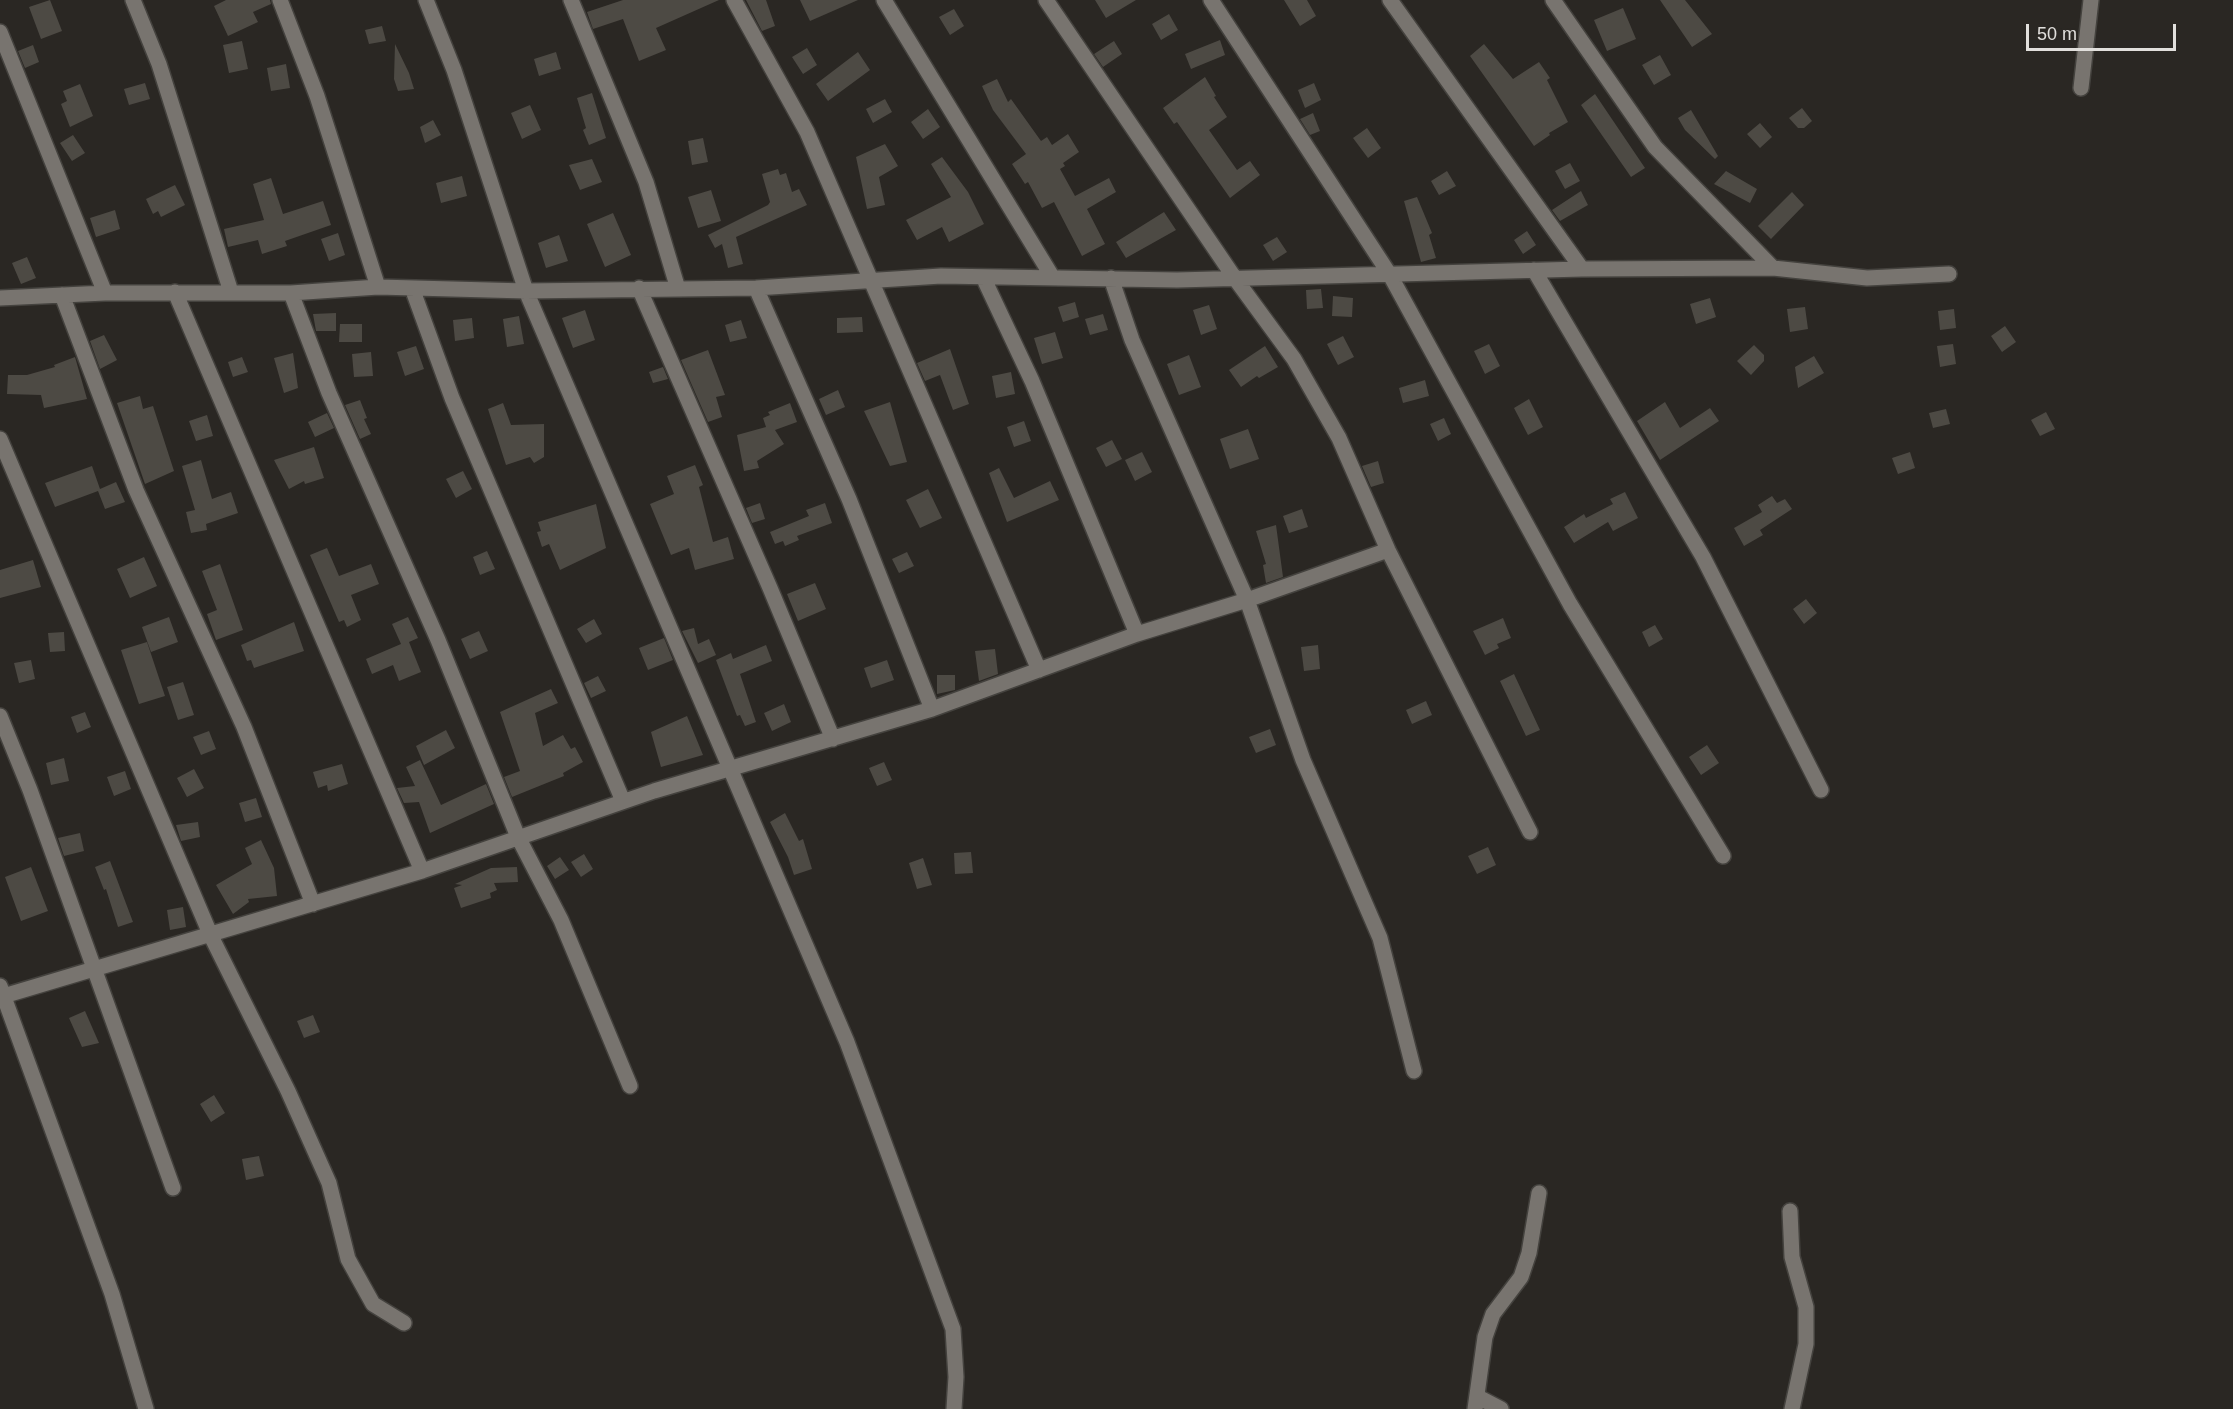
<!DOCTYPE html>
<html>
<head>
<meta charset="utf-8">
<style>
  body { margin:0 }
  #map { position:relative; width:2233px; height:1409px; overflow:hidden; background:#2a2723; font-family:Helvetica,sans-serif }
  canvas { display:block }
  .scale { position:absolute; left:2026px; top:24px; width:150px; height:27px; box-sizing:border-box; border:3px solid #e1dfdc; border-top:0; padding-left:8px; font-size:18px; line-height:21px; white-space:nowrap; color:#e1dfdc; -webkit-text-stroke:4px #2a2723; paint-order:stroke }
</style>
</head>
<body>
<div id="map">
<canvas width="2233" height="1409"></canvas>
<div class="scale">50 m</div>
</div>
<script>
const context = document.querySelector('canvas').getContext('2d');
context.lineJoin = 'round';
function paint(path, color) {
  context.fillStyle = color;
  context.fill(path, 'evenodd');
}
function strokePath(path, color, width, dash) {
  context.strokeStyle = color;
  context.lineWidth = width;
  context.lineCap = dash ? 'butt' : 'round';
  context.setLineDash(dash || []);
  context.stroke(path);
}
paint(new Path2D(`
  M50,0L62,31L41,39L29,7Z
  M226,0H270L271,4L253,12L258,22L228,36L214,6Z
  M623,0H719L656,28L666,50L639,61L623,19L593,29L587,12Z
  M746,0H766L775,26L762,31Z
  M800,0H858L810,21Z
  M1095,0H1136L1106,18Z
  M1284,0H1307L1316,16L1300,26Z
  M1660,0H1685L1712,34L1692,47Z
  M1623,8L1636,39L1607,51L1594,20Z
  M954,9L964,26L950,35L939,17Z
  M1169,14L1178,30L1161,40L1152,24Z
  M382,26L386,41L369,44L365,30Z
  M1220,40L1225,55L1191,69L1185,54Z
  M242,41L248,69L229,73L223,45Z
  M1114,41L1122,54L1103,67L1094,54Z
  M395,44L409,73L414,89L398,91L394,79Z
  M1484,44L1513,79L1539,62L1550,78L1547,80L1568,122L1549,133L1550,135L1534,146L1470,56Z
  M33,45L39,62L25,68L18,51Z
  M807,48L817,65L803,74L792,57Z
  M556,52L561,69L539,76L534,59Z
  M858,52L870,70L828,101L816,84Z
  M1660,55L1671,75L1654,85L1642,65Z
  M286,64L290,88L271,91L267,68Z
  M1205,77L1216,96L1214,97L1227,117L1209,130L1237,170L1250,161L1260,175L1230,198L1177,122L1174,124L1163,108Z
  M997,79L1008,102L1011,99L1041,141L1047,137L1052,145L1068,134L1079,152L1063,163L1065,166L1060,169L1075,196L1109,178L1116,192L1087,209L1105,244L1082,256L1054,202L1042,208L1028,182L1025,184L1012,164L1026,154L993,110L982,86Z
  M145,83L150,99L129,105L124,89Z
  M1314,83L1321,100L1305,108L1298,90Z
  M80,84L93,116L70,127L61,104L67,101L63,91Z
  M592,93L606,138L589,145L583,130L586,128L577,98Z
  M1595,94L1645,168L1631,177L1581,105Z
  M885,99L892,112L873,123L866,109Z
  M530,105L541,130L522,139L511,113Z
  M1802,108L1812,121L1804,128H1798L1789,118Z
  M928,109L940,127L923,139L911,122Z
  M1691,110L1718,156L1715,159L1685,130L1678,118Z
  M1313,113L1320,131L1310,135L1300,119Z
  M433,120L441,135L425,143L420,127Z
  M1760,123L1772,137L1760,148L1747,134Z
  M1367,128L1381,148L1368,158L1353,138Z
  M73,135L85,153L72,161L60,143Z
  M703,138L708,162L692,165L688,141Z
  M885,144L898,166L879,177L885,205L867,209L856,157Z
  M942,157L968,192L984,224L949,242L942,227L917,240L906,220L951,197L931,164Z
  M592,159L602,182L580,190L569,165Z
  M1570,163L1580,181L1565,189L1555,171Z
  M778,169L780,175L786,173L792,192L799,189L807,205L736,237L743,264L728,268L722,244L715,248L708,235L768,205L770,202L762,174Z
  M1447,171L1456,186L1439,195L1431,181Z
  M1726,171L1757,189L1750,203L1714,184Z
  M462,176L467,196L441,203L436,183Z
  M271,178L283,214L323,201L331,225L285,241L287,246L262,254L258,240L228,247L224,229L264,220L253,184Z
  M175,185L185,205L161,217L158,211L153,214L146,199Z
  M711,190L721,221L698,228L688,197Z
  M1581,191L1588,205L1560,221L1552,210Z
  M1792,192L1804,205L1771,239L1758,226Z
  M1417,197L1432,233L1429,235L1436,258L1421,262L1404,201Z
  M115,210L120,229L96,237L90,218Z
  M1164,212L1176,230L1126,258L1116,242Z
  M613,213L631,255L605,267L587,224Z
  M1527,231L1536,245L1523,254L1514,240Z
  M338,233L345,255L329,261L321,239Z
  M559,235L568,261L546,268L538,243Z
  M1277,237L1287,252L1273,261L1263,245Z
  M27,257L36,278L21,284L12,263Z
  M1321,289L1323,308L1307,309L1306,290Z
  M1333,296L1353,298L1352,317L1332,316Z
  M1710,298L1716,317L1696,324L1690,304Z
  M1075,302L1079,317L1063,322L1058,307Z
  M1209,305L1217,329L1201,335L1193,310Z
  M1805,307L1808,329L1790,332L1787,309Z
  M1954,309L1956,328L1940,330L1938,311Z
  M585,310L595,340L573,348L562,318Z
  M336,313V331H316L313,314Z
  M1103,314L1108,330L1090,335L1085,319Z
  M519,316L524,344L507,347L503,319Z
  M862,317L863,332L837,333V318Z
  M472,318L474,338L455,341L453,320Z
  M741,320L747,338L730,342L725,325Z
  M340,324H362V342H339Z
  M2005,326L2016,342L2002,352L1991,336Z
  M1055,332L1063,358L1042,364L1034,338Z
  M104,335L117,360L100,369L90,341Z
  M1343,336L1354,357L1338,365L1327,344Z
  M1489,344L1500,366L1485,374L1474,351Z
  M1953,344L1956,364L1940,367L1937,346Z
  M1754,345L1764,355V361L1751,375L1737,361Z
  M416,346L424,369L405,376L397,352Z
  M1265,346L1278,367L1259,378L1257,376L1241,387L1229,370Z
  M950,349L969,404L953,410L940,375L925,381L917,363Z
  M708,350L725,395L716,397L722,417L708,422L681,360Z
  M371,352L373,376L354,377L352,354Z
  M293,353L298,388L284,393L274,358Z
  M1189,355L1201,387L1179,395L1167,364Z
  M1814,356L1824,373L1798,388L1795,367Z
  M75,357L87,399L44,408L41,395L7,394L8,375H27L55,367L54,365Z
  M242,357L248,372L233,377L228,362Z
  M663,367L668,379L653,383L649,372Z
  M1011,372L1015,394L996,398L992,376Z
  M1425,380L1429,396L1403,403L1399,388Z
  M838,390L845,407L826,415L819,399Z
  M140,396L143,409L153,406L174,471L145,484L117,403Z
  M1529,399L1543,427L1528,435L1514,408Z
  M360,400L367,418L364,419L371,434L360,439L345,405Z
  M890,402L907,462L890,466L864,411Z
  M1665,402L1680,428L1710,408L1719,421L1660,460L1637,421Z
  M503,403L511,425L544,424V457L534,463L530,457L506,465L488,409Z
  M790,403L797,422L775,430L784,444L757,461L759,468L744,471L737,435L766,427L763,418L770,415L768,412Z
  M1946,409L1950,424L1933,428L1929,413Z
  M2046,412L2055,429L2040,436L2031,420Z
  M327,413L334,428L315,437L308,422Z
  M207,415L213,436L196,441L189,421Z
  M1444,418L1451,434L1438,441L1430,424Z
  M1024,421L1031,441L1014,447L1007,427Z
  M1248,429L1259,459L1230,469L1220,439Z
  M1112,440L1122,459L1106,467L1096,448Z
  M314,447L324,478L305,484L304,481L289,489L274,460Z
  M1142,452L1152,472L1135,481L1125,460Z
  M1910,452L1915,468L1898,474L1892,458Z
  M201,460L212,499L231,492L238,513L206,524L207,530L191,533L186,512L195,510L182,466Z
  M1378,461L1384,483L1371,487L1362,466Z
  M695,465L703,485L699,487L713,542L728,537L734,559L695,570L689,548L671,555L650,504L674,494L667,476Z
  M92,466L100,489L116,482L125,502L105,509L98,491L55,507L45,483Z
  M999,468L1014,498L1050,481L1059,500L1007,522L989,473Z
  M463,471L472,489L456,498L446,479Z
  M928,489L942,518L920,528L906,500Z
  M1625,492L1638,518L1613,531L1608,522L1574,543L1564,527L1584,514L1586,518L1613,504L1610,499Z
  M1772,496L1777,503L1785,499L1792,509L1760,530L1763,535L1744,546L1734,528L1762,512L1758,505Z
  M760,503L765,519L752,523L746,508Z
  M825,503L832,523L797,536L799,540L785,546L783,541L775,544L770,532L809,516L806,510Z
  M596,504L606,548L560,570L549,544L542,547L537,532L541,531L538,522Z
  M1302,509L1308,527L1289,533L1283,516Z
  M1276,525L1283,577L1266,583L1263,565L1266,564L1256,531Z
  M327,548L339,576L371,564L379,584L351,595L361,620L347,627L344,620L339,622L310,555Z
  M487,551L495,569L480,575L473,557Z
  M907,552L914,566L899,573L892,559Z
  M144,557L157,586L130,598L117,569Z
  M33,560L41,587L0,598V570Z
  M220,564L243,630L216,640L207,614L217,610L202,571Z
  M815,583L826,609L798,621L787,594Z
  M1806,599L1817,613L1804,624L1793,609Z
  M169,617L178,642L151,652L142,627Z
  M408,617L418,638L409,642L421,672L399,681L393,665L372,674L366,659L401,644L392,624Z
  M1503,618L1511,638L1497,644L1499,648L1485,655L1473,631Z
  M594,619L602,634L586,643L577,629Z
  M294,622L304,651L254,668L251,660L247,661L241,645Z
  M1655,625L1663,639L1649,647L1642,632Z
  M694,628L698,644L709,639L716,655L698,663L682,631Z
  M479,631L488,651L470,659L461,639Z
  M64,632L65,651L50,652L48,633Z
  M664,638L673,660L648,670L639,648Z
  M147,642L165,696L139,704L121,650Z
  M766,645L772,661L740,674L756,722L745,726L740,715L737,716L716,660L731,653L733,659Z
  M1318,645L1320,669L1304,671L1301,647Z
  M995,649L998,674L979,681L975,651Z
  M31,660L35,679L19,683L14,663Z
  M887,660L894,680L871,688L864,668Z
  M1514,674L1540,730L1526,736L1500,681Z
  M937,675H955V690L937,694Z
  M598,676L606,691L591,698L584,683Z
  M183,682L194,715L178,720L167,687Z
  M551,689L558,703L535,713L543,746L563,735L571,749L575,747L583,762L563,773L564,776L512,797L504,777L520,771L500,712Z
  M1426,701L1432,715L1412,724L1406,710Z
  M784,704L791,722L772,731L764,713Z
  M85,712L91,727L77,733L71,717Z
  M687,716L703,755L661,767L651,732Z
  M1270,729L1276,745L1256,753L1249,737Z
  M446,730L455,748L424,765L416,746Z
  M209,731L216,749L201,755L193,737Z
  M1707,745L1719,763L1701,775L1689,757Z
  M64,758L69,781L51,785L46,763Z
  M420,760L441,805L486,784L494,804L430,833L419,802L404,803L397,788L415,786L406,767Z
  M884,762L892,780L877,786L869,768Z
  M342,764L348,784L328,791L327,785L318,788L313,772Z
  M194,769L204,788L187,797L177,778Z
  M125,771L131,789L114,796L107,777Z
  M256,798L262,817L245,822L239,803Z
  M785,813L799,841L803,839L812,869L794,875L788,857L770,822Z
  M198,822L200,837L181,841L176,825Z
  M80,833L84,851L64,856L58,838Z
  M261,840L274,868L277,896L248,899L249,902L233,914L216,885L252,864L245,848Z
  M1488,847L1496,865L1477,874L1468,856Z
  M971,852L973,873L955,874L954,853Z
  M584,854L593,869L581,877L571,862Z
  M560,857L569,870L555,879L547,866Z
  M923,858L932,885L917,889L909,863Z
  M110,861L133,922L118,927L106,889L104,890L95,867Z
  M31,867L48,911L21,921L5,877Z
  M517,867L518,882L494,883L497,890L490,893L491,898L461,908L454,888L462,885L455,884L491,868Z
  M183,907L186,927L170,930L167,910Z
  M85,1011L99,1043L82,1047L69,1018Z
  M313,1015L320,1032L304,1038L297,1021Z
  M214,1095L225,1113L211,1122L200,1104Z
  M259,1156L264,1176L246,1180L242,1159Z`), '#4d4a44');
const street = new Path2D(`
  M133,0L159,64L231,292
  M280,0L317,96L378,287
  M426,0L454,70L526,291L847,1042L953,1329L956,1377L954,1409
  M571,0L646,182L678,289
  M734,0L807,132L1039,670
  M884,0L1053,278
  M1046,0L1234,277L1294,359L1339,438L1388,550L1530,832
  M1211,0L1390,275L1570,604L1723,856
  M1390,0L1582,269
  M1553,0L1655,147L1773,268
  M0,32L105,293
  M2081,88L2091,0
  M1534,270L1703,557L1821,790
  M983,277L1032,381L1137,634
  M1111,278L1132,340L1247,600L1303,760L1380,938L1414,1071
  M412,288L452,398L623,801
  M639,288L770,588L833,739
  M756,288L849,499L932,709
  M175,292L422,871
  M291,293L329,393L438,640L518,837L561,920L630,1086
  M62,295L136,490L244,727L313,904
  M0,298L105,293H291L378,287L526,291L756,288L941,276L1177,280L1582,269L1773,268L1867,278L1949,274
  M0,439L211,936L288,1091L329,1183L348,1259L373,1304L404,1323
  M0,716L30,790L173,1188
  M0,986L112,1294L146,1409
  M0,997L422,871L654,791L932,709L1137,634L1247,600L1388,550
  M1790,1211L1792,1257L1806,1307V1344L1792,1409
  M1478,1397L1501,1409
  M1475,1409L1485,1337L1493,1314L1521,1277L1529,1253L1539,1193`);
strokePath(street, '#44423e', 18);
strokePath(street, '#78746f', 15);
</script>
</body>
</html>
